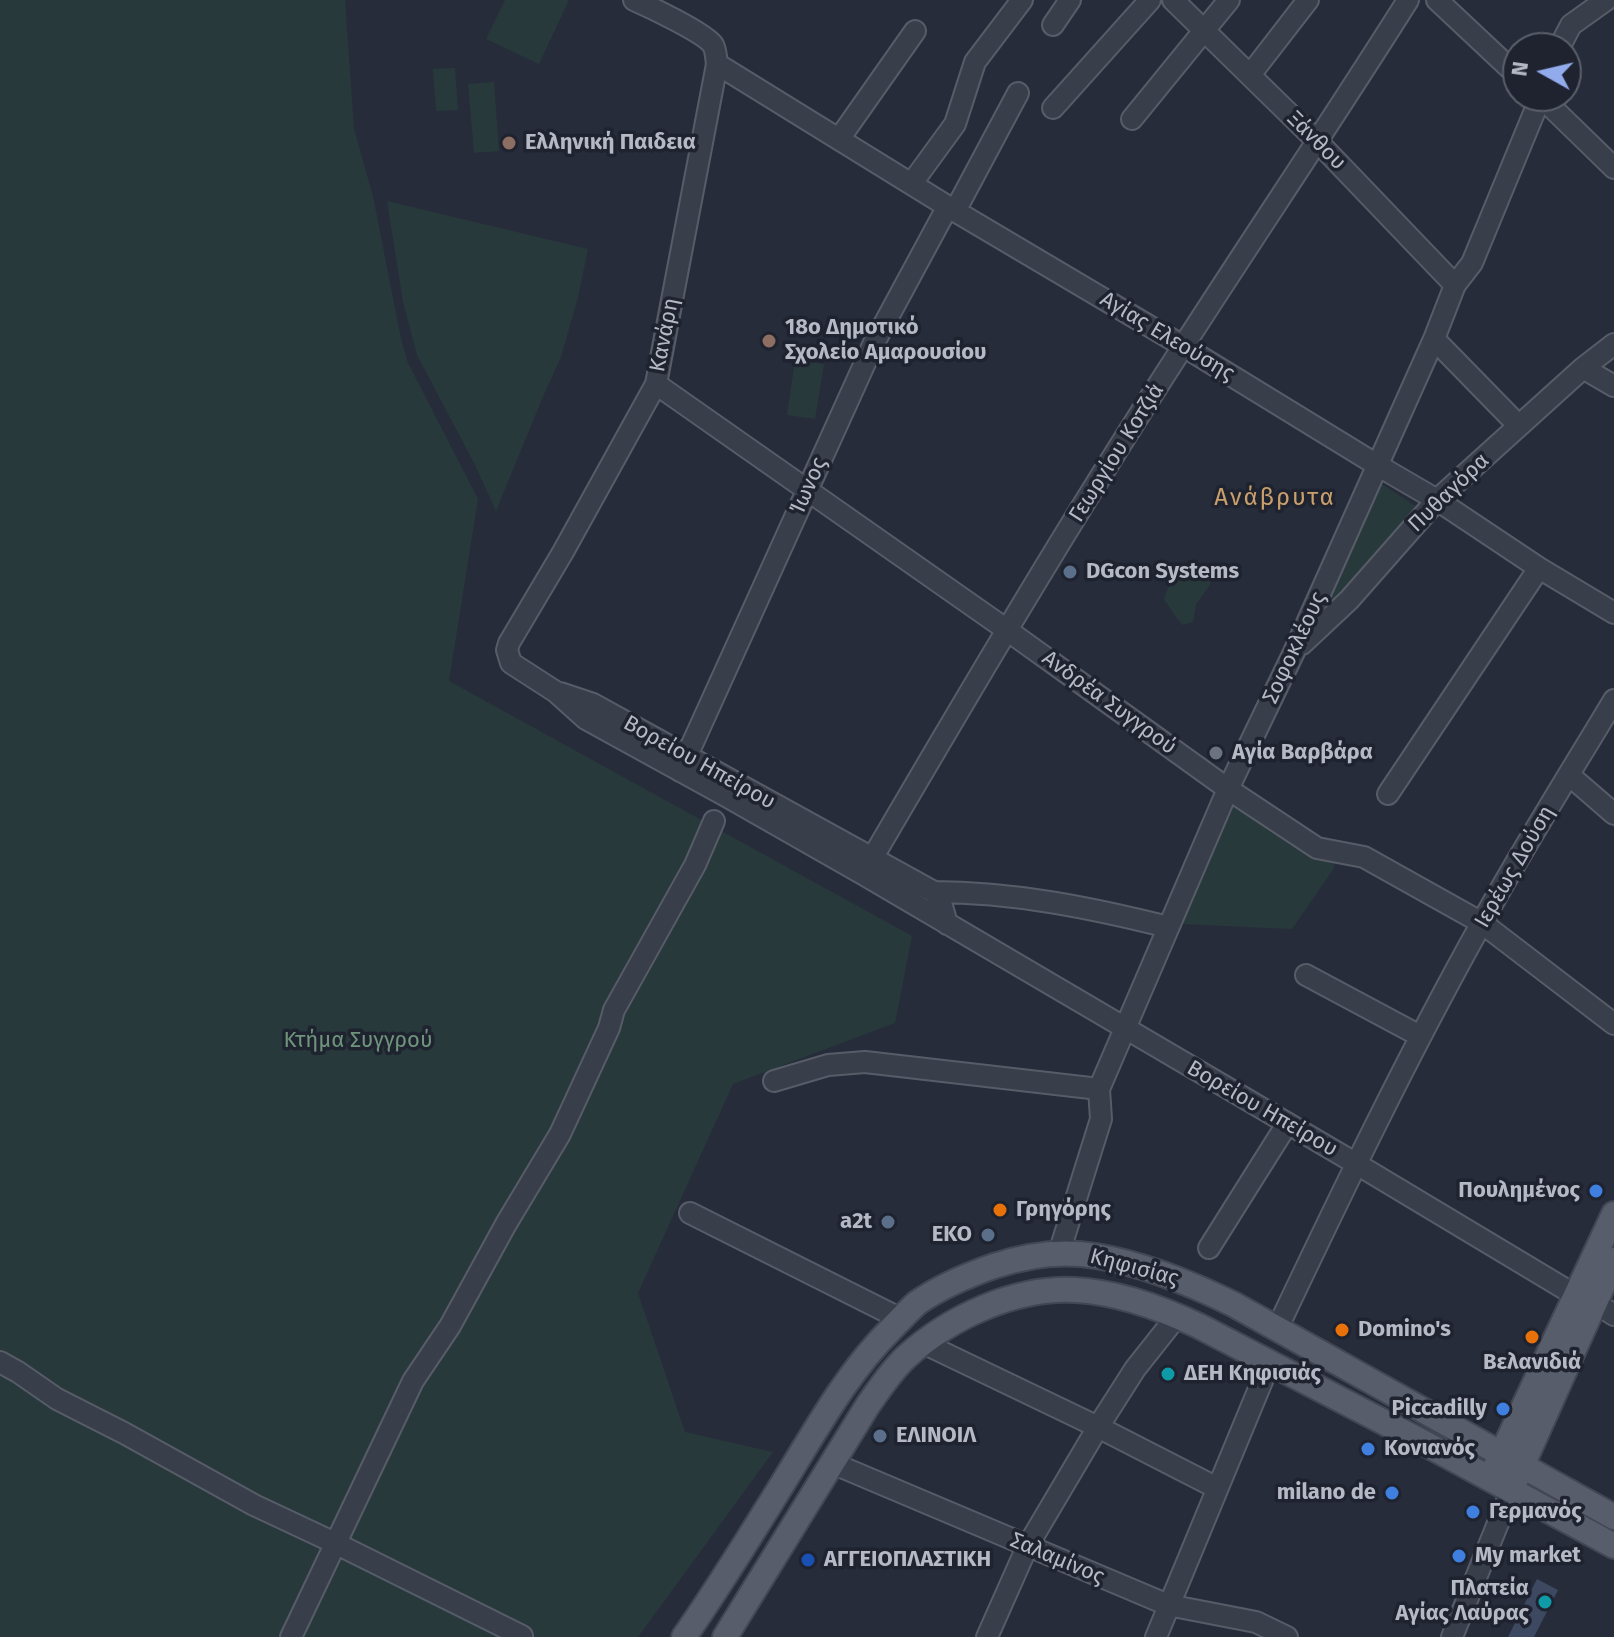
<!DOCTYPE html>
<html>
<head>
<meta charset="utf-8">
<style>
  body { margin:0 }
  #map { position:relative; width:1614px; height:1637px; overflow:hidden; background:#262c3a; font-family:"Fira Sans",sans-serif }
  canvas { display:block }
  .north { position:absolute; left:1502px; top:32px; width:80px; height:80px; box-sizing:border-box; background:#1e232f; border:2px solid #5a5f6b; border-radius:50%; rotate:278deg; font-size:22px; font-weight:700; line-height:32px; text-align:center; color:#b5b9c6 }
  .north::after { content:''; display:block; margin:auto; width:28px; height:36px; background:#92abed; clip-path:polygon(50% 0,100% 100%,50% 72%,0 100%) }
</style>
</head>
<body>
<div id="map">
<canvas width="1614" height="1637"></canvas>
<div class="north">N</div>
</div>
<script>
const context = document.querySelector('canvas').getContext('2d');
context.lineJoin = 'round';
function paint(path, color) {
  context.fillStyle = color;
  context.fill(path, 'evenodd');
}
function strokePath(path, color, width, dash) {
  context.strokeStyle = color;
  context.lineWidth = width;
  context.lineCap = dash ? 'butt' : 'round';
  context.setLineDash(dash || []);
  context.stroke(path);
}
function write(font, color, halo, rows, align = 'center') {
  context.font = font + ' "Fira Sans",sans-serif';
  context.lineWidth = 7;
  context.setLineDash([]);
  context.textBaseline = 'middle';
  context.strokeStyle = halo;
  context.fillStyle = color;
  for (const [text, x, y, turn = 0] of rows) {
    context.save();
    context.translate(x, y);
    context.rotate((+turn || 0) * Math.PI / 180);
    context.textAlign = isNaN(turn) ? turn : align;
    if (halo) context.strokeText(text, 0, 0);
    context.fillText(text, 0, 0);
    context.restore();
  }
}
paint(new Path2D(`
  M0,0H345L354,129L373,196L401,339L408,363L478,499L449,681L912,936L895,1023L733,1084L638,1293L685,1432L773,1452L638,1637H0Z
  M505,0H569L539,64L486,39Z
  M455,68L458,110L436,111L433,69Z
  M494,82L499,151L474,153L468,84Z
  M387,201L588,249L578,297L561,357L542,399L496,511L474,463L417,355L403,302Z
  M795,360L824,364L815,419L787,415Z
  M1382,484L1423,511L1347,597L1327,607L1328,601Z
  M1197,566L1207,567L1212,570L1210,585L1196,604L1193,622L1183,625C1175,618 1172,609 1164,600C1168,581 1179,572 1197,566Z
  M1232,804L1293,844L1336,859L1334,868L1292,929L1182,924Z`), '#28393c');
paint(new Path2D(`
  M1537,1579L1558,1590L1534,1637H1508Z`), '#3d4861');
const minor = new Path2D(`
  M634,0C650,7 705,33 713,45C716,50 716,58 717,64L656,384L563,552L509,643L507,650L511,663L556,692L586,719L726,796L863,874L1355,1163L1575,1295
  M1173,0L1318,142L1455,285
  M1437,0L1518,76
  M1053,25L1070,0
  M1559,48L1571,25L1606,0
  M717,64L955,211L1183,346L1377,465L1437,500L1539,568L1614,613
  M1250,75L1308,0
  M1540,96L1614,168
  M1053,108L1150,0
  M1132,119L1229,0
  M839,139L915,31
  M912,183L955,124L975,62L1022,0
  M955,211L1018,93
  M1434,339L1519,426
  M1583,368L1614,386
  M656,384L1007,630L1228,789L1317,848L1364,857L1482,923L1614,1024
  M1302,644L1349,600L1437,500L1583,368L1614,344
  M560,693L593,704L934,892L940,899L947,924
  M680,771L874,343L948,206
  M1569,775L1614,814
  M1388,794L1539,568
  M863,874C967,696 1072,518 1184,345C1258,230 1335,116 1408,0
  M934,892C1013,892 1092,908 1168,927
  M1306,975L1420,1036
  M774,1081L828,1065L865,1062L1099,1089
  M690,1213L901,1319
  M1209,1248L1287,1124
  M1059,1253L1101,1119L1099,1089L1228,789L1294,652L1434,339L1455,285L1472,263L1541,96
  M1594,1302L1614,1315
  M1277,1329C1342,1192 1407,1057 1480,926C1522,849 1569,775 1614,700
  M923,1343L1098,1427L1217,1488
  M0,1362L18,1372L57,1399L124,1433L254,1505L335,1543L522,1636
  M832,1463L1168,1605L1256,1622L1287,1637
  M291,1637L413,1381L450,1326L506,1224L560,1134L609,1028L614,1010L695,865L714,821
  M987,1637L1027,1547L1098,1427L1135,1369L1177,1316
  M1156,1637L1270,1362
  M1452,1637L1511,1491`);
const major = new Path2D(`
  M1496,1466L1614,1214
  M1517,1477L1614,1260
  M684,1637C719,1587 751,1535 783,1483C816,1430 846,1374 891,1329C900,1320 908,1311 917,1303C940,1287 968,1275 994,1266C1027,1255 1062,1250 1096,1256C1144,1264 1190,1283 1233,1304L1614,1517
  M725,1637L868,1405C880,1388 891,1371 906,1357C950,1317 1015,1287 1075,1290C1117,1292 1161,1308 1199,1326L1424,1443L1614,1546`);
strokePath(minor, '#575c68', 24);
strokePath(major, '#424753', 28);
strokePath(minor, '#393e4b', 20);
strokePath(major, '#575d6a', 24);
for (const [x, y, r, color] of [
  [509,143,8,"#8d6e63"],
  [769,341,8,"#8d6e63"],
  [1070,572,8,"#5c6f8a"],
  [1216,753,8,"#6b7280"],
  [1596,1191,8,"#3f7fe0"],
  [1000,1210,8,"#e8710a"],
  [888,1222,8,"#5c6f8a"],
  [988,1235,8,"#5c6f8a"],
  [1342,1330,8,"#e8710a"],
  [1532,1337,8,"#e8710a"],
  [1168,1374,8,"#0f9aa8"],
  [1503,1409,8,"#3f7fe0"],
  [880,1436,8,"#5c6f8a"],
  [1368,1449,8,"#3f7fe0"],
  [1392,1493,8,"#3f7fe0"],
  [1473,1512,8,"#3f7fe0"],
  [1459,1556,8,"#3f7fe0"],
  [808,1560,8,"#1a4fb4"],
  [1545,1602,8,"#0f9aa8"]
]) {
  const dot = new Path2D();
  dot.arc(x, y, r, 0, 2 * Math.PI);
  context.fillStyle = color;
  context.fill(dot);
  strokePath(dot, '#1e232f', 3);
}
write('22px', '#b5b9c6', '#1e232f', [
  ["Ξάνθου",1316,141,45],
  ["Κανάρη",665,335,-79],
  ["Αγίας Ελεούσης",1167,337,31],
  ["Γεωργίου Κοτζιά",1117,453,-58],
  ["Ίωνος",809,486,-66],
  ["Πυθαγόρα",1449,493,-44],
  ["Σοφοκλέους",1295,648,-65],
  ["Ανδρέα Συγγρού",1109,703,36],
  ["Βορείου Ηπείρου",699,763,29],
  ["Ιερέως Δούση",1515,867,-60],
  ["Βορείου Ηπείρου",1262,1109,30],
  ["Κηφισίας",1134,1268,15],
  ["Σαλαμίνος",1057,1559,23]
]);
write('bold 22px', '#b5b9c6', '#1e232f', [
  ["Ελληνική Παιδεια",525,143],
  ["18ο Δημοτικό",785,328],
  ["Σχολείο Αμαρουσίου",785,353],
  ["DGcon Systems",1086,572],
  ["Αγία Βαρβάρα",1232,753],
  ["Πουλημένος",1580,1191,"right"],
  ["Γρηγόρης",1016,1210],
  ["a2t",872,1222,"right"],
  ["EKO",972,1235,"right"],
  ["Domino's",1358,1330],
  ["Βελανιδιά",1532,1363,"center"],
  ["ΔΕΗ Κηφισιάς",1184,1374],
  ["Piccadilly",1487,1409,"right"],
  ["ΕΛΙΝΟΙΛ",896,1436],
  ["Κονιανός",1384,1449],
  ["milano de",1376,1493,"right"],
  ["Γερμανός",1489,1512],
  ["My market",1475,1556],
  ["ΑΓΓΕΙΟΠΛΑΣΤΙΚΗ",824,1560],
  ["Πλατεία",1529,1589,"right"],
  ["Αγίας Λαύρας",1529,1614,"right"]
], 'left');
write('22px', '#6e947b', '#1e232f', [
  ["Κτήμα Συγγρού",358,1041]
]);
context.letterSpacing = '2px';
write('24px', '#c99f6c', '#1e232f', [
  ["Ανάβρυτα",1275,498]
]);
context.letterSpacing = '0px';
</script>
</body>
</html>
